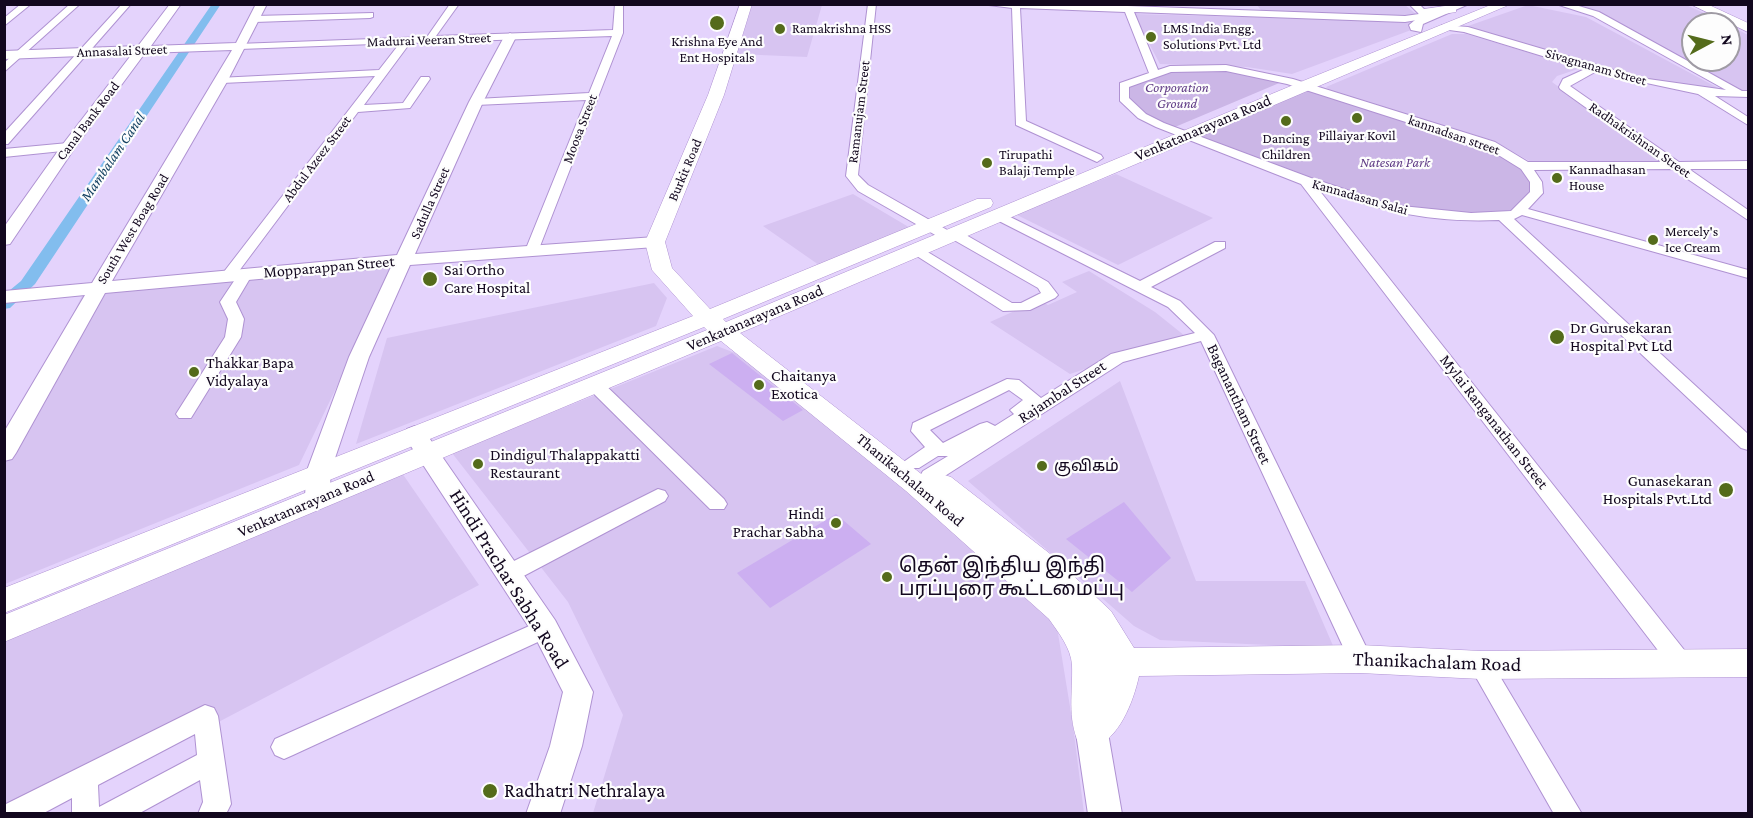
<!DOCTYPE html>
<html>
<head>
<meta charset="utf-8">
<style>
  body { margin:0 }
  #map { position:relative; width:1753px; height:818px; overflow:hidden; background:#e4d3fc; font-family:"Crimson Pro",serif }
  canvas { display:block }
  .frame { position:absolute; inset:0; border:6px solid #12071e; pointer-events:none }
  .north { position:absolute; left:1681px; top:12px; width:60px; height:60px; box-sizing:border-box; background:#fdfdfd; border:2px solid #9f9ba4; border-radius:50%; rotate:83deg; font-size:16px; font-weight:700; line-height:24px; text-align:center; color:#12071e }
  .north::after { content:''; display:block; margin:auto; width:21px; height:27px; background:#546b1b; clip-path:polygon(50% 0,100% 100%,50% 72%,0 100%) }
</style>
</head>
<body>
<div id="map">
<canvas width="1753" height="818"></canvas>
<div class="frame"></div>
<div class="north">N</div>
</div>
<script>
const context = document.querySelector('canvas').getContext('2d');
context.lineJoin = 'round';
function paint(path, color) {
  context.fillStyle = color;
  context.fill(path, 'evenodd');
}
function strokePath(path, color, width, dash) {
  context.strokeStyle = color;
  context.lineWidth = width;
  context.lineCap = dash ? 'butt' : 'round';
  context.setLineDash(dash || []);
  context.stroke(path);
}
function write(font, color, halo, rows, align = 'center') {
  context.font = font + ' "Crimson Pro","Noto Sans Tamil",serif';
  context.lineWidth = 4.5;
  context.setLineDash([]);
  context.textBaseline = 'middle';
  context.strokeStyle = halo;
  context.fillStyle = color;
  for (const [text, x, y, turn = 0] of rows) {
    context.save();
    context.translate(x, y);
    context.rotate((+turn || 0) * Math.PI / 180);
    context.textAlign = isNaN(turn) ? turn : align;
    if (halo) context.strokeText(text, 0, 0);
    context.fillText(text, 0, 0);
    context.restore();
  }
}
paint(new Path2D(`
  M752,5H822L807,57L737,54Z
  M1257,5H1405L1417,15L1413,17L1263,13Z
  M1528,5L1586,17L1720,89L1662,86L1472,31L1468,26Z
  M1567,5H1686L1704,13L1727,24H1693V60H1729V25L1748,35V92L1735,89L1598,12Z
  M1133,14L1405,21L1422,26L1292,74L1247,67L1160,64Z
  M1452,34H1466L1581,68L1557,76L1552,82L1663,163L1531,162L1494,141L1329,90L1326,87Z
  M1116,174L1213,218L1118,265L1015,214Z
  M853,194L912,229L819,265L763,226Z
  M395,266L299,465L5,584L4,451L83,294Z
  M1089,271L1155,312L1185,336L1070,374L990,322L1039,300L1048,305L1077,292L1062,282Z
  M654,283L667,298L656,326L356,444L387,338Z
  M717,346L735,353L863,444L1053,603L1073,725L1084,813H593L623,715L568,602L452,453Z
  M1120,381L1196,581H1305L1334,648L1160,640L1134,626L968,481Z
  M402,473L479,585L209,727L5,813L4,642Z`), '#d7c4f1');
paint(new Path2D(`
  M1171,69H1224L1284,81L1175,127L1143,114L1126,98L1127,86Z
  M1306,88L1489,146L1523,167L1538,194L1519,215L1495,217L1384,207L1193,136Z`), '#cbb6e6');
paint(new Path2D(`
  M212,4H221L35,284L10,308L4,309V295L21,281Z`), '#82bdee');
paint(new Path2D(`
  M732,353L803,410L783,421L709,364Z
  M1124,502L1171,558L1132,592L1066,539Z
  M836,514L871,544L770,608L737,573Z`), '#ccaff1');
const minor = new Path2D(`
  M21,4H31L4,26V18Z
  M70,4H80L4,72V63Z
  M122,4H131L8,144H4V133Z
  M450,4H459L436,36L613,30L615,4H623V33L537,254L532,255L525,251L586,100L476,105L471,102L476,99L589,93L612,36L410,43L364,105L403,103L421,77H429L430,79L410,108L358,112L233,279H223L221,276L223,273L375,76L222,83L217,80L218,78L379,70L400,43L240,49L237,48V44L427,37Z
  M868,4H876L858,175L868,185L949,231H959L1048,282L1058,295L1055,298L1030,310L1003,311L909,251L911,248H921L1012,303H1021L1041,293L1038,288L954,240H944L858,191L846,176Z
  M981,4H1072L1405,16L1419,14L1409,4H1419L1429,14V18L1405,22L1134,12L1158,70L1170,66L1226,65L1293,79L1495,142L1528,162H1662L1560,89L1559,87L1563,79L1585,69L1464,32L1442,29V25L1468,27L1641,78L1726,90L1593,16L1556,4H1572L1599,12L1742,91H1748V97L1715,96L1748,117V125L1698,94L1595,72L1570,86L1679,162L1748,161V169H1689L1748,210V220L1673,169L1534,170L1542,182L1543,193L1528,209L1748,270V278L1522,215L1514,219L1748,434V450L1741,448L1499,220C1429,223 1385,211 1319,190L1689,656L1693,663L1689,670L1681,673L1673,670L1301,184L1156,127L1138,118L1120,101V83L1149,73L1125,12L1020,8L1026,121L1101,155L1103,158L1097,162L1016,125L1012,8ZM1226,71L1287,84L1487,148L1521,169L1530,182V192L1511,211L1471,213L1392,205L1311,178L1164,123L1146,114L1129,98V87L1171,72Z
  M373,13V17L370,18L255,22L251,19L255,16Z
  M68,143L74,147L72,150L4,157V149Z
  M998,211L1140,281L1215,242H1225V248L1151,287L1180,301L1214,335L1372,659L1368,666L1360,669L1352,666L1201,341L1123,362L937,481H923L920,476L923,471L948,456H938L919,468H905L902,463L925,447L911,431L913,423L1007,379L1019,380L1041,398L1111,354L1195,333L1168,307L993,218V212ZM1009,390L1023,400L1010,410L1014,414L995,426L987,422L980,424L943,443L930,430Z
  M245,271L252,275L236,302L244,319L241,337L191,418H179L176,414L225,337L228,319L220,302L240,272Z
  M594,379L600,380L724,499L727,504L724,509H710L588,388L585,384Z
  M658,489L665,491L668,496L665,501L516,580L508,582L500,580L497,574L500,568Z
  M545,619L553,621L557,628L553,635L293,755L284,759L275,755L271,747L275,739Z
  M1481,655L1489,658L1582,814H1554L1469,665L1473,658Z
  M205,705L214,708L218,716L231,804L226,814H198L203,802L200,780L138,814H72V798L42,814H4V805ZM195,734L197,755L99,807L98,785Z`);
const tertiary = new Path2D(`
  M170,4H181L151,46L236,43L256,4H267L228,80L112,281L397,255L469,102L504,37L510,33L516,37L483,102L415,254L655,237L664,242L655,247L410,265L369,357L330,473L331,499L327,505L318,508L309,505L305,499L306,473L349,357L391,267L105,293L16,453L12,459L4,461V432L85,295L4,303V291L92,283L232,50L145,53L74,149L10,244L4,245V227L63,144L132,54L4,59V51L138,46Z
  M1453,4H1469L1423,24L1421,32L1411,30L1409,25L1415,20Z
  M415,426L423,429L555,620L593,692L582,746L560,814H526L550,746L563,692L534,635L403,434L407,429Z
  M1092,719L1103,723L1108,733L1122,814H1088L1076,733L1081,723Z`);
const secondary = new Path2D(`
  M740,4H752L724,95L665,242L672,268L710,309L977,199H991L993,203L991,207L723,319L726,322L1298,83L1493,4H1511L740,333L929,480L941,474L951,477L1049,553L1111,611L1134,648L1360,645L1481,651L1748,649V677L1481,679L1360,673L1139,676C1133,703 1119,739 1092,749L1079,744C1067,718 1073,692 1072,665C1071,648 1058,632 1049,619L906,491L721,341L4,642V615L707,330L704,327L4,613V588L693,316L652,270L645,242L708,95Z
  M1690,4H1707L1748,23V32Z
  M1452,5L1456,6V12L1424,17L1418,13L1424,9Z`);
strokePath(minor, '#af92d2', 2);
strokePath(tertiary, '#af92d2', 2);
strokePath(secondary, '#af92d2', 1);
paint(minor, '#fff');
paint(tertiary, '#fff');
paint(secondary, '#fff');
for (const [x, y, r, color] of [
  [717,23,8,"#546b1b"],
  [780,29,6,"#546b1b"],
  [1151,37,6,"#546b1b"],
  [1357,118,6,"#546b1b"],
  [1286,121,6,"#546b1b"],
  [987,163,6,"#546b1b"],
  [1557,178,6,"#546b1b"],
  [1653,240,6,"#546b1b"],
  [430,279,8,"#546b1b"],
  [1557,337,8,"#546b1b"],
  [194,372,6,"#546b1b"],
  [759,385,6,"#546b1b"],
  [478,464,6,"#546b1b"],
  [1042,466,6,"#546b1b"],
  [1726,490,8,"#546b1b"],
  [836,523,6,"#546b1b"],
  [887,577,6,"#546b1b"],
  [490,791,8,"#546b1b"]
]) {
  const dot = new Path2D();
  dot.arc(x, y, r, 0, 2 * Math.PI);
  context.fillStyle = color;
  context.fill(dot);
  strokePath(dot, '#fdfdfd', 2);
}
write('14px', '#12071e', '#fdfdfd', [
  ["Ramakrishna HSS",792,29],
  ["LMS India Engg.",1163,29],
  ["Solutions Pvt. Ltd",1163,45],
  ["Krishna Eye And",717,42,"center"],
  ["Ent Hospitals",717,58,"center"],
  ["Pillaiyar Kovil",1357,136,"center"],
  ["Dancing",1286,139,"center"],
  ["Children",1286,155,"center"],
  ["Tirupathi",999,155],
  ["Balaji Temple",999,171],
  ["Kannadhasan",1569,170],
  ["House",1569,186],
  ["Mercely's",1665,232],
  ["Ice Cream",1665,248]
], 'left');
write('14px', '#12071e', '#fdfdfd', [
  ["Madurai Veeran Street",429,40,-2],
  ["Annasalai Street",122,51,-2],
  ["Sivagnanam Street",1596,67,16],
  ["Ramanujam Street",859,112,-83],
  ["Canal Bank Road",88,121,-53],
  ["Moosa Street",580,129,-69],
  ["kannadsan street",1454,135,19],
  ["Radhakrishnan Street",1640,140,35],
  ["Abdul Azeez Street",317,159,-53],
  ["Burkit Road",685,170,-67],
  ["Kannadasan Salai",1360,197,16],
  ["Sadulla Street",430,203,-66],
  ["South West Boag Road",133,229,-59]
]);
write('italic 14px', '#603c86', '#fdfdfd', [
  ["Corporation",1177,88],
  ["Ground",1177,104],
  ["Natesan Park",1395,163]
]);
write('italic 15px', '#154262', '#fdfdfd', [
  ["Mambalam Canal",113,157,-56]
]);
write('16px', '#12071e', '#fdfdfd', [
  ["Venkatanarayana Road",1203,128,-23],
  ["Mopparappan Street",329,267,-5],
  ["Venkatanarayana Road",755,318,-23],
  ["Rajambal Street",1062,392,-33],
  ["Baganantham Street",1239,404,65],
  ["Mylai Ranganathan Street",1494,422,52],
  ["Thanikachalam Road",910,480,40],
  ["Venkatanarayana Road",306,504,-23]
]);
write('16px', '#12071e', '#fdfdfd', [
  ["Sai Ortho",444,270],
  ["Care Hospital",444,288],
  ["Dr Gurusekaran",1570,328],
  ["Hospital Pvt Ltd",1570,346],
  ["Thakkar Bapa",206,363],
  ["Vidyalaya",206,381],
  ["Chaitanya",771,376],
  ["Exotica",771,394],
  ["Dindigul Thalappakatti",490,455],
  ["Restaurant",490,473],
  ["குவிகம்",1054,466],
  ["Gunasekaran",1712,481,"right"],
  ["Hospitals Pvt.Ltd",1712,499,"right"],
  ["Hindi",824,514,"right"],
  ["Prachar Sabha",824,532,"right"]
], 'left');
write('20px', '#12071e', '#fdfdfd', [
  ["தென் இந்திய இந்தி",899,566],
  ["பரப்புரை கூட்டமைப்பு",899,589],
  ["Radhatri Nethralaya",504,791]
], 'left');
write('20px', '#12071e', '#fdfdfd', [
  ["Hindi Prachar Sabha Road",509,579,58],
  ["Thanikachalam Road",1437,662,2]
]);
</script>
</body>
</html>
